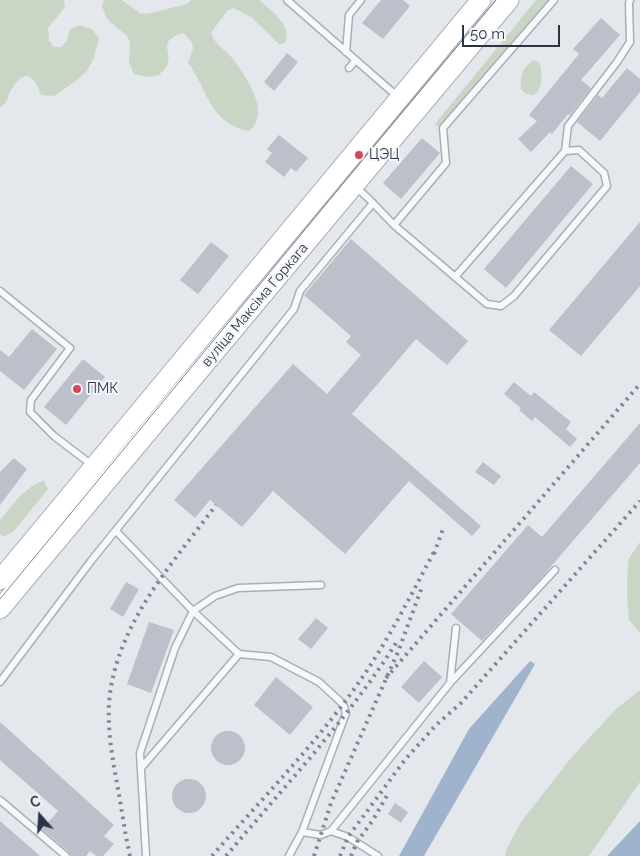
<!DOCTYPE html>
<html>
<head>
<meta charset="utf-8">
<style>
  body { margin:0 }
  #map { position:relative; width:640px; height:856px; overflow:hidden; background:#e4e7ec; font-family:Raleway,sans-serif }
  canvas { display:block }
  .north { position:absolute; left:15px; top:791px; width:50px; height:50px; -webkit-text-stroke:4px #f4f6f9; paint-order:stroke; rotate:341deg; font-size:14px; font-weight:700; line-height:20px; text-align:center; color:#2b3445 }
  .north::after { content:''; display:block; margin:auto; width:18px; height:22px; background:#2b3445; clip-path:polygon(50% 0,100% 100%,50% 72%,0 100%) }
  .scale { position:absolute; left:462px; top:25px; width:98px; height:22px; box-sizing:border-box; border:2px solid #2b3445; border-top:0; padding-left:6px; font-size:15px; line-height:18px; white-space:nowrap; color:#2b3445; -webkit-text-stroke:4px #f4f6f9; paint-order:stroke }
</style>
</head>
<body>
<div id="map">
<canvas width="640" height="856"></canvas>
<div class="north">С</div>
<div class="scale">50 m</div>
</div>
<script>
const context = document.querySelector('canvas').getContext('2d');
context.lineJoin = 'round';
function paint(path, color) {
  context.fillStyle = color;
  context.fill(path, 'evenodd');
}
function strokePath(path, color, width, dash) {
  context.strokeStyle = color;
  context.lineWidth = width;
  context.lineCap = dash ? 'butt' : 'round';
  context.setLineDash(dash || []);
  context.stroke(path);
}
function write(font, color, halo, rows, align = 'center') {
  context.font = font + ' Raleway,sans-serif';
  context.lineWidth = 4;
  context.setLineDash([]);
  context.textBaseline = 'middle';
  context.strokeStyle = halo;
  context.fillStyle = color;
  for (const [text, x, y, turn = 0] of rows) {
    context.save();
    context.translate(x, y);
    context.rotate((+turn || 0) * Math.PI / 180);
    context.textAlign = isNaN(turn) ? turn : align;
    if (halo) context.strokeText(text, 0, 0);
    context.fillText(text, 0, 0);
    context.restore();
  }
}
paint(new Path2D(`
  M0,0H64L65,7L48,28L49,41L54,47H61L66,42L70,29L80,25L93,30L99,39L93,60L86,72L76,81L54,96L41,95C35,77 26,67 12,88C7,95 9,103 0,107Z
  M104,0H122L140,13L147,14L187,4L191,0H259C271,10 293,26 285,43L279,44L251,17L233,8L227,11L211,33C214,44 226,50 233,59C246,77 272,113 249,131C210,124 208,91 188,62L193,49L192,42L183,33C155,43 174,49 167,65C166,68 162,72 159,75L147,77L134,74L129,62L130,42L127,36L107,19L102,6Z
  M536,0H549L444,122L439,127L435,124Z
  M534,60L540,63C542,75 544,86 534,95L526,94L521,89C520,75 522,68 534,60Z
  M44,481L48,489L13,532L2,537L0,533V520C13,505 25,486 44,481Z
  M640,542V633L629,620L627,594L628,560Z
  M640,690V782L589,856H505L507,848L521,822L571,758L616,709Z`), '#c9d6c5');
paint(new Path2D(`
  M530,661L535,664L424,856H399L469,729Z
  M640,821V856H607Z`), '#9fb4cc');
paint(new Path2D(`
  M381,0H403L410,6L383,39L362,23Z
  M601,18L620,35L581,80L591,88L570,115L568,114L552,134L550,132L531,152L518,139L537,121L529,115L579,54L573,49Z
  M287,53L298,62L274,91L264,82Z
  M627,68L640,79V92L600,141L577,122L598,95L602,98Z
  M279,135L308,158L296,172L291,168L284,177L265,162L272,153L267,149Z
  M422,138L440,153L401,199L383,183Z
  M571,166L593,184L506,288L484,269Z
  M640,222V286L581,356L549,330Z
  M351,239L468,341L447,365L416,339L352,414L481,526L472,536L409,481L345,554L273,491L242,527L210,500L195,518L174,500L293,364L327,394L361,355L346,342L351,336L304,295Z
  M211,242L229,256L198,294L180,280Z
  M32,329L57,349L24,390L0,371V350L9,357Z
  M83,359L105,377L66,425L44,407Z
  M514,382L531,396L534,392L571,422L566,429L577,439L570,447L535,417L532,421L519,410L521,408L504,394Z
  M640,423V463L535,585L482,641L451,614L528,525L542,537Z
  M14,458L27,469L0,505V472Z
  M483,462L501,476L494,485L475,472Z
  M126,582L139,589L123,617L110,609Z
  M316,618L328,628L311,649L298,639Z
  M149,622L174,630L151,693L127,684Z
  M424,661L442,677L419,703L401,687Z
  M276,677L313,707L290,735L254,705Z
  M0,722L114,825L104,836L114,844L103,856H96L90,851L86,856H71L69,852L42,829L58,811L0,760Z
  M211 748a17 17 0 1 1 34 0a17 17 0 1 1-34 0Z
  M172 796a17 17 0 1 1 34 0a17 17 0 1 1-34 0Z
  M395,803L408,812L401,823L388,814Z
  M0,821L40,856H0Z`), '#bbc0ca');
const service = new Path2D(`
  M287,0L398,97
  M346,52L349,15L361,0
  M349,68L356,60
  M565,151L568,126L617,62L630,42L629,3L630,0
  M356,187L369,199L394,225L487,304L501,306L514,296L607,186L604,173L579,150L565,151L455,277
  M394,225L446,163L443,128L554,0
  M0,291L70,348L31,400L30,412L54,436L92,465
  M116,531L193,611L239,654L141,768
  M239,654L271,657L319,682L343,704L346,713L302,832L289,856
  M0,682L91,561L294,309L300,291L373,203
  M450,683L555,570
  M0,800L66,856
  M331,831L348,837L378,856
  M302,832L321,835L331,831L450,683L456,628
  M146,856L140,753L175,648L193,611L215,596L238,588L321,585`);
const secondary = new Path2D(`
  M0,580L481,0
  M0,609L509,0`);
strokePath(service, '#a9aeb7', 9);
strokePath(secondary, '#a9aeb7', 21);
strokePath(service, '#f7f8fa', 6);
strokePath(secondary, '#fff', 19);
strokePath(new Path2D(`
  M0,599L375,145L496,0`), '#7d8696', 1);
strokePath(new Path2D(`
  M434,554L444,526
  M386,678L640,384
  M130,856C125,834 122,811 118,789C112,756 105,720 111,687C123,617 175,560 216,505
  M212,856C259,802 310,750 352,692C385,647 410,597 436,548
  M226,856C283,788 349,718 396,643
  M314,856L331,803L398,652L422,587
  M340,856L348,837L404,761L435,726L461,703L640,501
  M351,856L357,842L373,820L389,792`), '#7d8696', 4, [2.5, 5]);
for (const [x, y, r, color] of [
  [359,155,5,"#d1495b"],
  [77,389,5,"#d1495b"]
]) {
  const dot = new Path2D();
  dot.arc(x, y, r, 0, 2 * Math.PI);
  context.fillStyle = color;
  context.fill(dot);
  strokePath(dot, '#f4f6f9', 2);
}
write('14px', '#2b3445', '#f4f6f9', [
  ["ЦЭЦ",369,155],
  ["ПМК",87,389]
], 'left');
write('14px', '#2b3445', '#f4f6f9', [
  ["вуліца Максіма Горкага",255,305,-50]
]);
</script>
</body>
</html>
